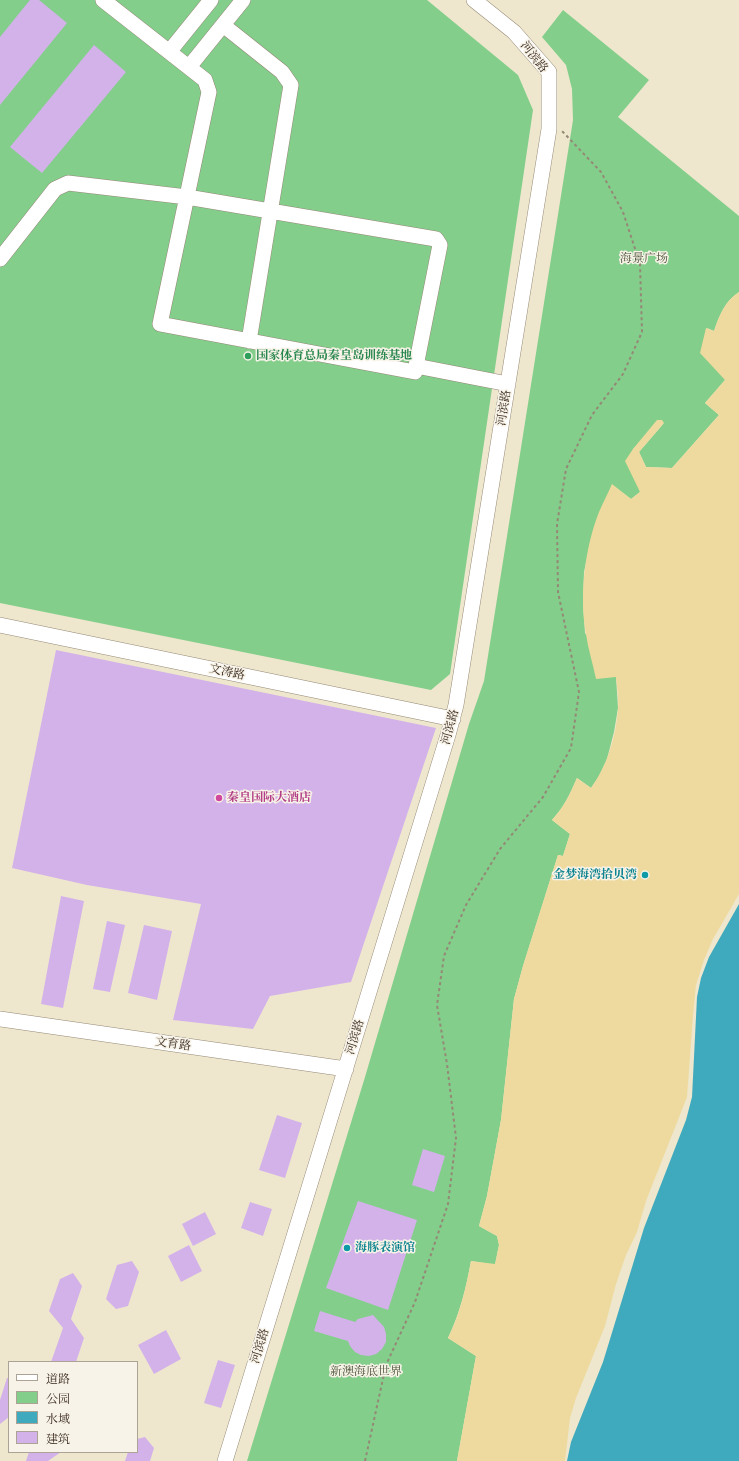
<!DOCTYPE html>
<html>
<head>
<meta charset="utf-8">
<style>
  body { margin:0 }
  #map { position:relative; width:739px; height:1461px; overflow:hidden; background:#eee7cd; font-family:"Libre Caslon Text","Noto Serif SC",serif }
  canvas { display:block }
  .legend { position:absolute; left:8px; top:1361px; width:130px; height:92px; box-sizing:border-box; background:#f7f3e8; border:1px solid #aca397; margin:0; padding:5px 7px; list-style:none; font-size:12px; color:#3b2a1e }
  .legend li { display:flex; align-items:center; gap:8px; height:20px }
  .legend b { width:20px; border:1px solid #aca397 }
</style>
</head>
<body>
<div id="map">
<canvas width="739" height="1461"></canvas>
<ul class="legend">
<li><b style="height:5px;background:#fff"></b>道路</li>
<li><b style="height:11px;background:#84ce8b"></b>公园</li>
<li><b style="height:11px;background:#3faabe"></b>水域</li>
<li><b style="height:11px;background:#d3b2ea"></b>建筑</li>
</ul>
</div>
<script>
const context = document.querySelector('canvas').getContext('2d');
context.lineJoin = 'round';
function paint(path, color) {
  context.fillStyle = color;
  context.fill(path, 'evenodd');
}
function strokePath(path, color, width, dash) {
  context.strokeStyle = color;
  context.lineWidth = width;
  context.lineCap = dash ? 'butt' : 'round';
  context.setLineDash(dash || []);
  context.stroke(path);
}
function write(font, color, halo, rows, align = 'center') {
  context.font = font + ' "Libre Caslon Text","Noto Serif SC",serif';
  context.lineWidth = 3;
  context.setLineDash([]);
  context.textBaseline = 'middle';
  context.strokeStyle = halo;
  context.fillStyle = color;
  for (const [text, x, y, turn = 0] of rows) {
    context.save();
    context.translate(x, y);
    context.rotate((+turn || 0) * Math.PI / 180);
    context.textAlign = isNaN(turn) ? turn : align;
    if (halo) context.strokeText(text, 0, 0);
    context.fillText(text, 0, 0);
    context.restore();
  }
}
paint(new Path2D(`
  M0,0H427L518,75L533,110L450,674L431,690L0,603Z
  M563,10L649,80L618,117L739,216V292C725,301 719,316 714,331L707,328L725,380L705,403L719,415L672,468L646,467L639,452L664,423L633,449L640,492L631,499L612,485L590,543L584,572L583,603L585,633L616,677L618,708L614,732L607,759L599,776L591,788L577,778C570,794 564,807 552,820L570,834L563,856L558,855L523,966L514,999L501,1120L487,1196L479,1226L497,1236L499,1245L495,1265L471,1261C466,1288 460,1313 448,1338L476,1356L457,1461H247L365,1077L469,724L484,681L573,120L572,89L566,65L542,37Z`), '#84ce8b');
paint(new Path2D(`
  M739,292V894L713,939L704,960L696,985L693,1015L687,1097L646,1201L637,1232L626,1255L616,1284L605,1326L576,1398L570,1418L565,1461H457L476,1356L448,1338C460,1314 466,1288 471,1261L495,1264L499,1245L497,1236L479,1226L487,1196L501,1120L514,999L523,966L558,855L563,856L570,834L552,820C564,807 570,794 577,778L591,788C607,766 616,737 618,709C619,699 617,687 616,677L596,679C593,664 588,649 586,634C579,596 585,547 599,512C603,503 608,493 612,484L631,499L640,492L625,461L633,449L657,420H662L664,423L639,452L646,467L672,468L719,415L705,403L725,380L700,353L706,328L714,331C719,316 725,301 739,292Z`), '#eeda9e');
paint(new Path2D(`
  M739,904V1461H567L571,1442L603,1362L644,1228L686,1120L692,1097L697,997L701,978L709,957Z`), '#3faabe');
paint(new Path2D(`
  M30,0H39L67,23L0,105V37Z
  M94,45L126,72L42,173L10,147Z
  M56,650L436,728L351,982L270,996L253,1029L173,1020L201,904L87,885L12,868Z
  M61,896L84,901L63,1008L41,1004Z
  M107,921L125,925L110,992L93,989Z
  M144,925L172,931L157,1000L128,993Z
  M277,1115L302,1123L285,1178L259,1170Z
  M423,1149L445,1156L434,1192L412,1185Z
  M358,1201L417,1220L388,1310L326,1288Z
  M250,1202L272,1209L263,1236L241,1228Z
  M205,1212L216,1234L193,1246L182,1224Z
  M189,1245L202,1271L181,1282L168,1256Z
  M132,1261L139,1272L128,1306L116,1309L106,1299L117,1265Z
  M73,1273L82,1286L71,1319L84,1338L76,1362H51L63,1328L49,1311L60,1279Z
  M320,1311L355,1322L358,1319L373,1315L384,1327L386,1334V1342L382,1349L376,1354L369,1356L361,1355L355,1352L350,1346L348,1341L314,1331Z
  M166,1330L181,1359L154,1374L138,1345Z
  M218,1360L235,1365L221,1408L204,1403Z
  M7,1378H9V1417L0,1424V1400Z
  M145,1437L154,1448L150,1461H125L128,1452H137V1439Z
  M29,1452H61L48,1461H26Z`), '#d3b2ea');
const minor = new Path2D(`
  M103,0L205,80L209,92L160,324L415,372L416,366L508,384
  M223,25L282,72L291,85L249,341
  M169,52L211,0
  M189,67L243,0
  M0,259L55,189L68,183L187,197L436,239L440,245L416,366
  M0,625L453,719
  M0,1019L346,1069
  M225,1461L448,735L456,705L549,129V72L514,32L474,0`);
strokePath(minor, '#948876', 16);
strokePath(new Path2D(`
  M365,1461L386,1365L415,1302L448,1204L456,1138L447,1064L437,1005L444,956L466,905L500,849L543,797L571,748L579,692L558,592L557,524L566,469L592,415L623,374L642,332L640,264L623,212L601,172L562,131`), '#948876', 2, [3, 3]);
strokePath(minor, '#fff', 15);
for (const [x, y, r, color] of [
  [248,356,4,"#2e9e5b"],
  [219,798,4,"#d1479c"],
  [645,875,4,"#0f9aa8"],
  [347,1248,4,"#0f9aa8"]
]) {
  const dot = new Path2D();
  dot.arc(x, y, r, 0, 2 * Math.PI);
  context.fillStyle = color;
  context.fill(dot);
  strokePath(dot, '#f7f3e8', 1.5);
}
write('12px', '#3b2a1e', '#f7f3e8', [
  ["河滨路",534,57,52],
  ["河滨路",504,408,-81],
  ["文涛路",227,672,12],
  ["河滨路",450,727,-75],
  ["河滨路",355,1037,-73],
  ["文育路",173,1044,8],
  ["河滨路",260,1346,-73]
]);
write('12px', '#4d5339', '#f7f3e8', [
  ["海景广场",644,259],
  ["新澳海底世界",366,1372]
]);
write('bold 12px', '#27864d', '#f7f3e8', [
  ["国家体育总局秦皇岛训练基地",256,356]
], 'left');
write('bold 12px', '#b23c85', '#f7f3e8', [
  ["秦皇国际大酒店",227,798]
], 'left');
write('bold 12px', '#0d838f', '#f7f3e8', [
  ["金梦海湾拾贝湾",637,875],
  ["海豚表演馆",355,1248,"left"]
], 'right');
</script>
</body>
</html>
